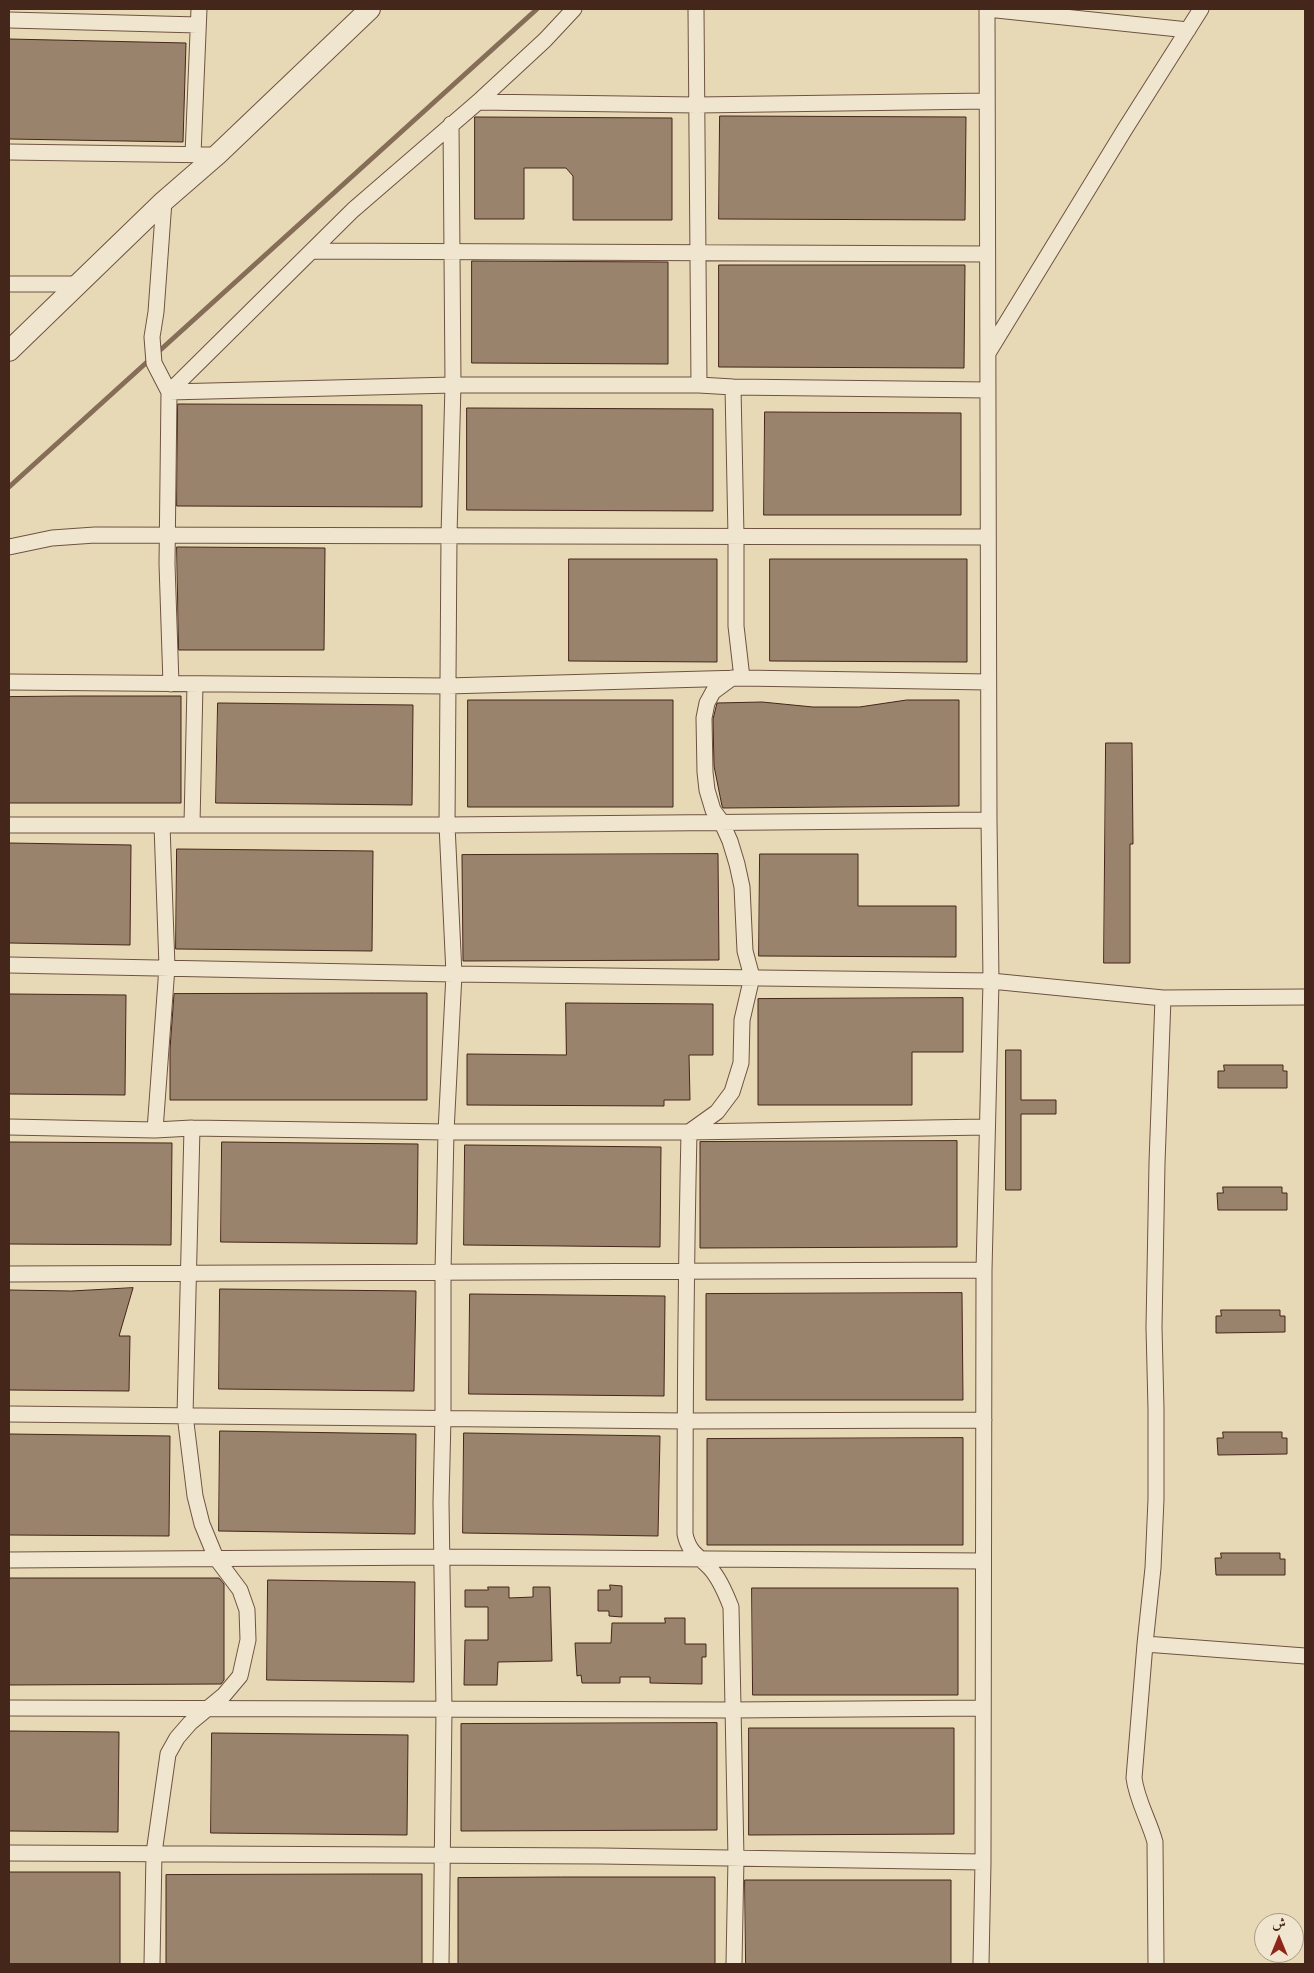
<!DOCTYPE html>
<html>
<head>
<meta charset="utf-8">
<style>
  body { margin:0 }
  #map { position:relative; width:1314px; height:1973px; overflow:hidden; background:#e8d9b6; font-family:"Libre Bodoni",Amiri,serif }
  canvas { display:block }
  .frame { position:absolute; inset:0; border:10px solid #45261b; pointer-events:none }
  .north { position:absolute; left:1254px; top:1913px; width:50px; height:50px; box-sizing:border-box; background:#f0e6d0; border:1px solid #ac9988; border-radius:50%; rotate:0deg; font-size:14px; font-weight:700; line-height:20px; text-align:center; color:#45261b }
  .north::after { content:''; display:block; margin:auto; width:18px; height:22px; background:#8f2418; clip-path:polygon(50% 0,100% 100%,50% 72%,0 100%) }
</style>
</head>
<body>
<div id="map">
<canvas width="1314" height="1973"></canvas>
<div class="frame"></div>
<div class="north">ش</div>
</div>
<script>
const context = document.querySelector('canvas').getContext('2d');
context.lineJoin = 'round';
function strokePath(path, color, width, dash) {
  context.strokeStyle = color;
  context.lineWidth = width;
  context.lineCap = dash ? 'butt' : 'round';
  context.setLineDash(dash || []);
  context.stroke(path);
}
function paint(path, color) {
  context.fillStyle = color;
  context.fill(path, 'evenodd');
}
strokePath(new Path2D(`
  M9,487L537,9`), '#866d58', 5);
const building = new Path2D(`
  M9,39L186,43L183,142L9,139Z
  M720,116L966,117L965,220L719,219Z
  M475,117L672,118V220H573V176L566,168H524V219H475Z
  M472,261L668,262V364L472,363Z
  M719,265H965L964,368L719,367Z
  M178,404L422,405V507L177,506Z
  M467,408L713,409V511L467,510Z
  M765,412L961,413V515H764Z
  M177,547L325,548L324,650H179Z
  M569,559H717V662L569,661Z
  M770,559H967V662L770,661Z
  M78,696H181V803H9V697Z
  M468,700H673V807H468Z
  M907,700H959V806L723,808L722,806L714,766L713,719L717,703L762,702L813,707H859Z
  M218,703L413,705L412,805L216,803Z
  M1106,743H1132L1133,844H1130V963H1104Z
  M9,843L131,845L130,945L9,943Z
  M177,849L373,851L372,951L176,949Z
  M718,854L719,960L463,961L462,855Z
  M760,854H858V906H956V957L759,956Z
  M376,993H427V1100H170V1049L174,994Z
  M9,994L126,995L125,1095L9,1094Z
  M963,998V1052H912V1105H758V999Z
  M566,1003L713,1004V1055H689L690,1100H664V1106L467,1105V1054L566,1055Z
  M1006,1050H1021V1100H1056V1114H1021V1190H1006Z
  M1224,1065H1283V1071H1287V1088H1218V1071H1224Z
  M957,1141V1247L700,1248V1142Z
  M9,1142L172,1143L171,1245L9,1244Z
  M222,1142L418,1144L417,1244L221,1242Z
  M465,1145L661,1147L660,1247L464,1245Z
  M1223,1187H1282V1193H1287V1210H1218L1217,1193H1223Z
  M133,1288L119,1336H130L129,1391L9,1390V1290L71,1291Z
  M220,1289L416,1291L414,1391L219,1389Z
  M962,1293L963,1400H706V1294Z
  M470,1294L665,1296L664,1396L469,1394Z
  M1221,1310H1280V1316H1285V1332L1216,1333V1316H1221Z
  M220,1431L416,1434L415,1534L219,1531Z
  M1223,1432H1282V1438H1287V1454L1218,1455L1217,1438H1223Z
  M464,1433L660,1436L658,1536L463,1533Z
  M9,1434L170,1436L169,1536L9,1535Z
  M963,1438V1545H707V1439Z
  M1221,1553H1280V1559H1285V1575H1216L1215,1558H1221Z
  M9,1578H219L224,1584V1680L221,1684L9,1685Z
  M268,1580L415,1582L414,1682L267,1680Z
  M610,1585L622,1586V1617L609,1616V1611H598V1590H610Z
  M488,1587H509V1598L533,1597V1587H550L552,1661L498,1662L497,1685H464L465,1640H488V1607H465V1590H488Z
  M752,1588H958V1695H753Z
  M665,1618H685V1644H706V1657H702V1684L650,1683V1677H620V1683H582L581,1675L577,1676L575,1643H611L612,1623H665Z
  M717,1723V1830L461,1831V1724Z
  M749,1728H954V1834L749,1835Z
  M9,1731L119,1732L118,1832L9,1831Z
  M212,1733L408,1735L407,1835L211,1833Z
  M9,1872H120V1964H9Z
  M371,1874H422V1964H166V1875Z
  M561,1877H715V1964H458V1878Z
  M745,1880H951V1964H746Z`);
paint(building, '#9a836c');
strokePath(building, '#45261b', 1);
const minor = new Path2D(`
  M574,9L545,40L478,102L353,210L169,392L453,385H699L733,387L988,390
  M696,9L699,385
  M987,9L1188,30
  M9,20L198,25
  M478,102L697,105L987,101
  M9,152L217,155
  M193,154L199,9
  M164,201L156,312L152,337L154,363L169,392L167,564L171,684
  M313,251L987,254
  M9,284H80
  M988,353L1125,129L1201,9
  M733,387L736,536V626L742,678
  M9,547L52,538L95,535L988,537
  M732,678L713,692L707,703L704,718L705,772L707,790L713,810L721,821L730,841L737,864L742,887L745,951L752,977L742,1020L741,1063L732,1092L717,1112L689,1132C686,1266 685,1400 685,1534C689,1553 698,1555 710,1568C720,1579 726,1594 731,1607L736,1858L734,1964
  M9,682L447,686L742,678L988,682
  M192,824L195,684
  M9,825H447L989,820
  M9,965L454,974L991,981L1163,998L1305,997
  M9,1127L155,1130L192,1128L446,1132H689L986,1127
  M155,1130L167,967L162,825
  M9,1274L984,1270
  M9,1414L685,1421L984,1420
  M9,1560L442,1557L983,1561
  M1145,1644L1305,1656
  M9,1708L732,1710L983,1708
  M9,1853L601,1856L983,1862
  M152,1964L154,1853L168,1754L177,1738L190,1723L224,1695L240,1676L248,1640L247,1610L240,1590L216,1558L202,1524L195,1496L185,1415L192,1128
  M441,1964L444,1710L441,1502L443,1417V1271L446,1132L454,974L447,825L449,535L453,385L451,124
  M981,1964L983,1862L984,1270L991,981L989,820L987,9
  M1156,1964L1155,1842C1149,1820 1137,1801 1134,1778L1145,1644L1153,1568L1156,1499V1409L1154,1327L1157,1163L1163,998`);
const tertiary = new Path2D(`
  M9,351L164,201L217,155L370,9`);
strokePath(minor, '#6e5342', 17);
strokePath(tertiary, '#6e5342', 22);
strokePath(minor, '#f0e6d0', 15);
strokePath(tertiary, '#f0e6d0', 20);
</script>
</body>
</html>
